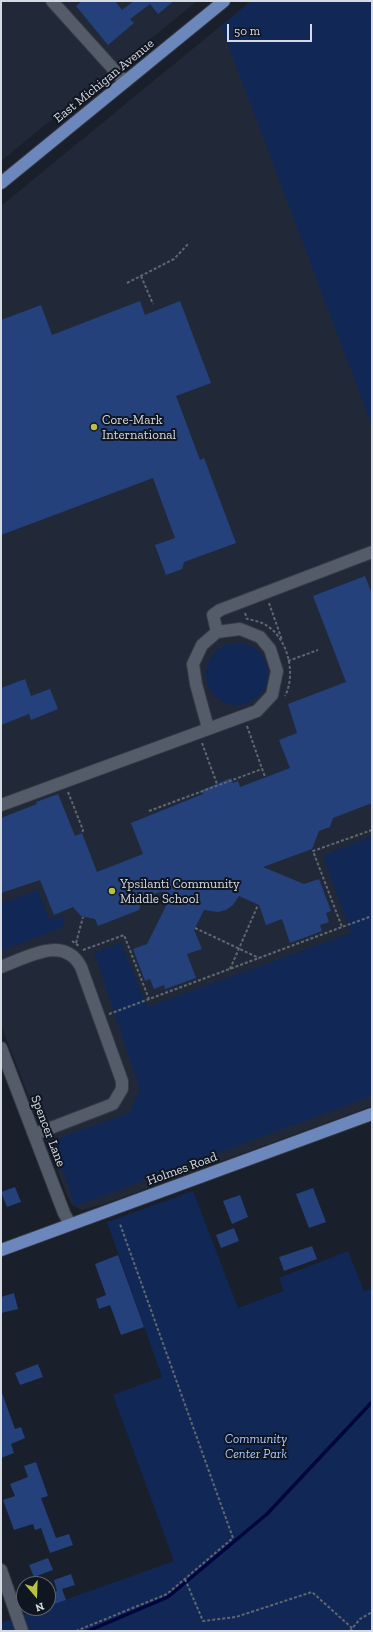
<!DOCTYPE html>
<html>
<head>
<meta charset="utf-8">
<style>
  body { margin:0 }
  #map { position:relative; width:373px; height:1632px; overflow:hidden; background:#191f2b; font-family:"Zilla Slab",serif }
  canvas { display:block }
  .frame { position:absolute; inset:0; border:2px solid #d6dae2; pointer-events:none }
  .north { position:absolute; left:16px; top:1576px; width:40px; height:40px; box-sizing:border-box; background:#101621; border:1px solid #5f646e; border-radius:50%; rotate:161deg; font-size:11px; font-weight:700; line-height:16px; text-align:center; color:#d6dae2 }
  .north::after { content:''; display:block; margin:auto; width:14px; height:18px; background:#b9c046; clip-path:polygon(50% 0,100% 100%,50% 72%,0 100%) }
  .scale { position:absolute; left:227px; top:24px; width:85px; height:18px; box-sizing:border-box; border:2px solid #d6dae2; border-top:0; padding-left:5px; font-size:12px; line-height:14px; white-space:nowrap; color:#d6dae2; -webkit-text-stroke:3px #101621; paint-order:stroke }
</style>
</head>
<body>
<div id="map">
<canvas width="373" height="1632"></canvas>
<div class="frame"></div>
<div class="north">N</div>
<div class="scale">50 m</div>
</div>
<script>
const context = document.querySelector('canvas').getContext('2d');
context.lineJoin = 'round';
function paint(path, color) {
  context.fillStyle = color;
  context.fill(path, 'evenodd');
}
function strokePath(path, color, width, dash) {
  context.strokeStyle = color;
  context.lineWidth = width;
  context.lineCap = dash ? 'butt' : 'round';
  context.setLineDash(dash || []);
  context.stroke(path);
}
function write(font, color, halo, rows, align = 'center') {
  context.font = font + ' "Zilla Slab",serif';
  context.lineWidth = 4;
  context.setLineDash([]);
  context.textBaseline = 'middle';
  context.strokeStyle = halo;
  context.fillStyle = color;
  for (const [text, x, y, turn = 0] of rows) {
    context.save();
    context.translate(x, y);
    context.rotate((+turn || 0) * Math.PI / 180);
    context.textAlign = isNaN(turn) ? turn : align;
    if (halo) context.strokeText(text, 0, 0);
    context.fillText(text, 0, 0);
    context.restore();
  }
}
paint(new Path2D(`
  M1,1H197L1,161Z
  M251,1H372V1106L104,1204L82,1210L72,1205L67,1195L1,1025V206Z`), '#212939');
paint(new Path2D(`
  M252,1H372V426L221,26Z
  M206 674a31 31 0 1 1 62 0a31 31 0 1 1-62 0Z
  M372,836V1096L75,1206L52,1141L129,1113L140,1089L94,952L121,943L147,1007L351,933L323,856Z
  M38,890L49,919L63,916L64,927L1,951V898L3,903Z
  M193,1191L238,1308L284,1291L279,1278L348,1251L364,1291L372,1288V1631H1V1623L43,1608H48V1606L174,1561L113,1395L162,1377L107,1222Z`), '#112856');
strokePath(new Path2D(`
  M88,1631L168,1597L267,1514L372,1402`), '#00063d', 3.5);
paint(new Path2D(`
  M82,1H115L122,10L134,1H174L158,14L150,4L130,19L134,23L108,45L76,6Z
  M140,301L145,315L180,301L211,383L176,396L200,460L204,458L236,543L184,562L182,569L166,575L155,545L175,538L153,478L1,535V320L41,305L52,335Z
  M365,576L372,594V803L333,818L330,827L319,831L312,849L263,867L304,884L319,879L331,911L326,913L329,922L320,925L322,931L290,943L282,919L266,925L259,905L239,896L233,905L226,910L218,912L204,910L194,930L202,949L187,954L196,978L165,989L164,985L154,989L150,979L145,981L133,949L147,944L167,904L162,891L142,899L139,910L98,926L95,919L81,916L73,907L54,915L40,880L1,893V818L37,804L36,802L58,794L75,836L82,833L97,872L143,854L131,823L203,794L202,790L231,778L233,783L238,781L240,787L290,768L279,740L297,733L288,704L346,682L313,596Z
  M25,679L31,696L50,689L58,709L31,720L29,714L1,725V688Z
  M15,1187L21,1202L7,1207L1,1192Z
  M313,1188L326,1222L309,1228L296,1194Z
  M240,1195L248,1217L232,1224L223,1201Z
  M234,1228L239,1241L221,1248L216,1235Z
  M312,1246L317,1259L284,1271L279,1257Z
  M118,1255L144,1327L121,1335L110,1305L99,1309L96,1299L106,1295L95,1264Z
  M14,1293L18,1309L1,1313V1297Z
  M38,1364L43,1377L20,1385L15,1373Z
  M1,1393H2L15,1429L21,1427L25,1438L11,1444L14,1453L1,1458Z
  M36,1462L48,1496L41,1498L56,1538L69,1534L73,1545L50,1553L41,1528L35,1530L33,1524L14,1530L3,1500L15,1496L10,1484L28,1477L24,1466Z
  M48,1558L53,1570L34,1577L29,1565Z
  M71,1574L75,1585L62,1589L66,1600L48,1606V1594L57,1591L54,1580Z`), '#24417b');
const minor = new Path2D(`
  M52,1L125,82
  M217,632L213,615L220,610L372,552
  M1,805L257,711L272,695L277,671L270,649L260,637L240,629L217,632L202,645L193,664L196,684L208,728
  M1,967C26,958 64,934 81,967L122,1081V1089L113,1104L35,1134
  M1,1048L64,1213L70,1224
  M1,1570L22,1631`);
const major = new Path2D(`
  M1,183L224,1
  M1,1250L372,1114`);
strokePath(minor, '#373b45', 14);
strokePath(major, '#373b45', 14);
strokePath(new Path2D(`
  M141,276L153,304
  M127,283L174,259L188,244
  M269,603L282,640
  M245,613L247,619C252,620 257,621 262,623C287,634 297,673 285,696
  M288,661L318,650
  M247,726L265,777
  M202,743L217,784
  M68,792L83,830L82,833
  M149,811L262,769
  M372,830L313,851L342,927L372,916
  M195,928L259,958
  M72,941L79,946
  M76,943L83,917
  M83,950L124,935L149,999
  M230,969L258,905
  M109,1014L342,927
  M185,1579L203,1621L236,1617L312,1592L352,1628
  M76,1631L167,1594L233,1538L120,1224
  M350,1631L360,1619L372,1612`), '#616771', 2, [3, 2]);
strokePath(minor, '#545b69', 12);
strokePath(major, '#6c87bb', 12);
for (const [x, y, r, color] of [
  [94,427,4,"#b9c046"],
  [112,891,4,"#b9c046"]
]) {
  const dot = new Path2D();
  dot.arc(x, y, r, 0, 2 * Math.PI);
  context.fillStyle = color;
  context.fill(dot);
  strokePath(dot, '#101621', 1.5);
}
write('13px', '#d6dae2', '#101621', [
  ["East Michigan Avenue",104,81,-39],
  ["Spencer Lane",48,1131,69],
  ["Holmes Road",182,1169,-20]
]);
write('13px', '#d6dae2', '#101621', [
  ["Core-Mark",102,420],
  ["International",102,435],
  ["Ypsilanti Community",120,884],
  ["Middle School",120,899]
], 'left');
write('italic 13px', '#adc9fe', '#101621', [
  ["Community",256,1439],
  ["Center Park",256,1454]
]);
</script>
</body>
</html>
